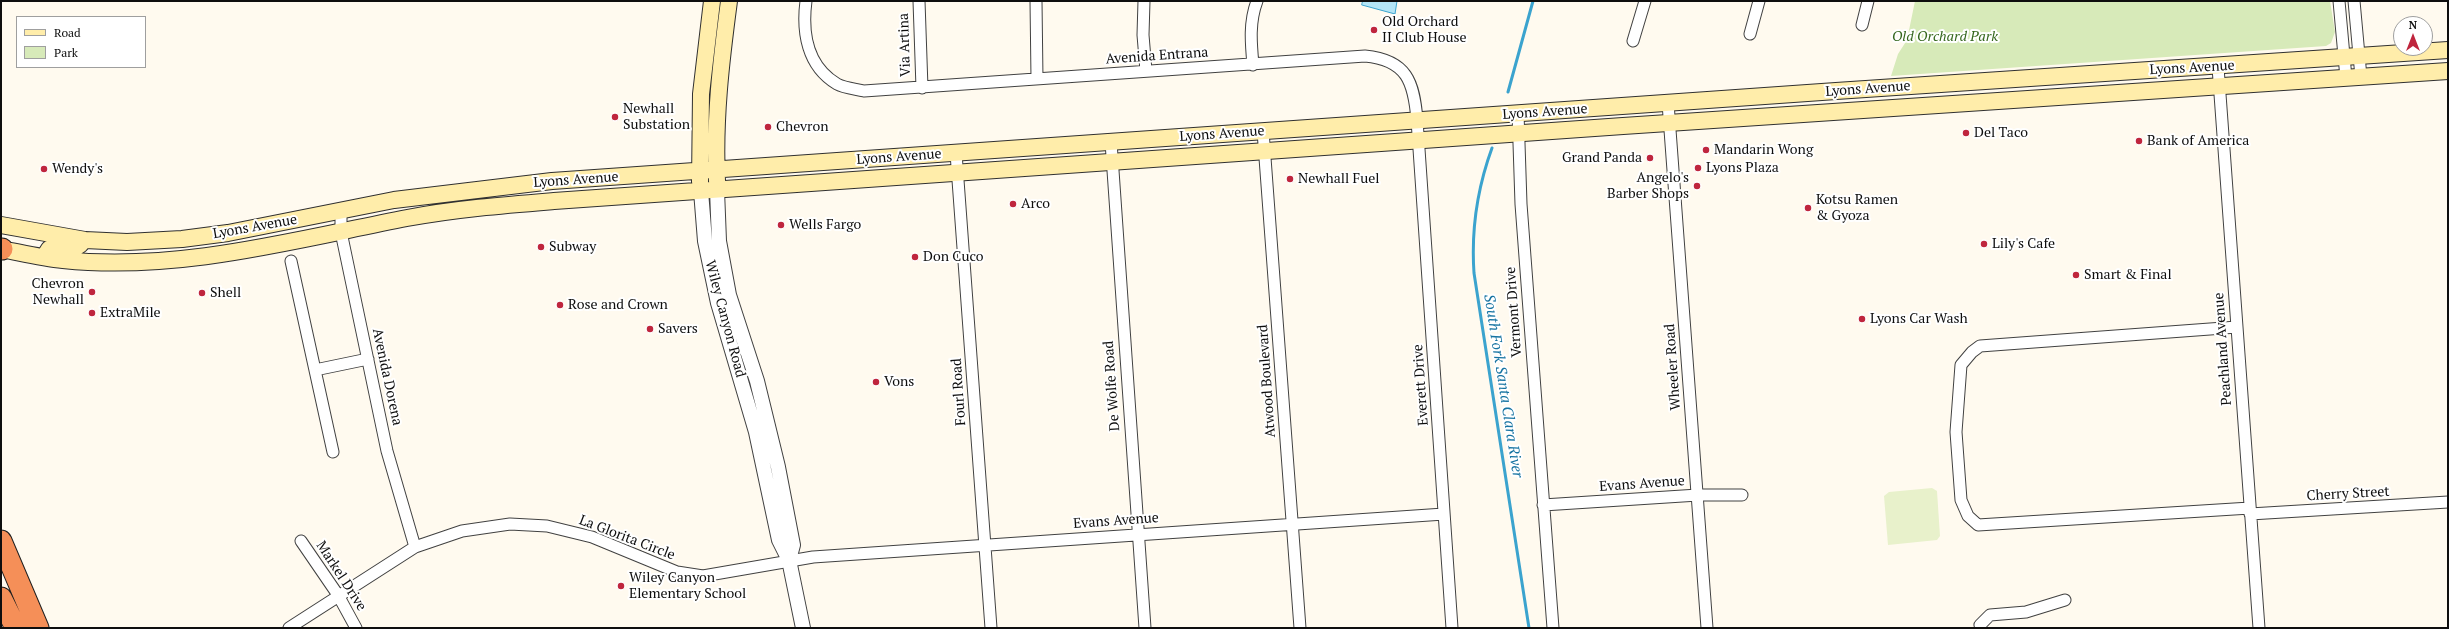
<!DOCTYPE html>
<html>
<head>
<meta charset="utf-8">
<style>
  body { margin:0 }
  #map { position:relative; width:2449px; height:629px; overflow:hidden; background:#fffaef; font-family:"PT Serif",serif }
  canvas { display:block }
  .frame { position:absolute; inset:0; border:2px solid #0e0e0e; pointer-events:none }
  .legend { position:absolute; left:16px; top:16px; width:130px; height:52px; box-sizing:border-box; background:#fff; border:1px solid #9f9f9f; margin:0; padding:5px 7px; list-style:none; font-size:12px; color:#0e0e0e }
  .legend li { display:flex; align-items:center; gap:8px; height:20px }
  .legend b { width:20px; border:1px solid #9f9f9f }
  .north { position:absolute; left:2393px; top:16px; width:40px; height:40px; box-sizing:border-box; background:#fff; border:1px solid #9f9f9f; border-radius:50%; rotate:0deg; font-size:11px; font-weight:700; line-height:16px; text-align:center; color:#0e0e0e }
  .north::after { content:''; display:block; margin:auto; width:14px; height:18px; background:#bf253d; clip-path:polygon(50% 0,100% 100%,50% 72%,0 100%) }
</style>
</head>
<body>
<div id="map">
<canvas width="2449" height="629"></canvas>
<div class="frame"></div>
<ul class="legend">
<li><b style="height:5px;background:#ffedaa"></b>Road</li>
<li><b style="height:11px;background:#d7eab9"></b>Park</li>
</ul>
<div class="north">N</div>
</div>
<script>
const context = document.querySelector('canvas').getContext('2d');
context.lineJoin = 'round';
function paint(path, color) {
  context.fillStyle = color;
  context.fill(path, 'evenodd');
}
function strokePath(path, color, width, dash) {
  context.strokeStyle = color;
  context.lineWidth = width;
  context.lineCap = dash ? 'butt' : 'round';
  context.setLineDash(dash || []);
  context.stroke(path);
}
function write(font, color, halo, rows, align = 'center') {
  context.font = font + ' "PT Serif",serif';
  context.lineWidth = 4;
  context.setLineDash([]);
  context.textBaseline = 'middle';
  context.strokeStyle = halo;
  context.fillStyle = color;
  for (const [text, x, y, turn = 0] of rows) {
    context.save();
    context.translate(x, y);
    context.rotate((+turn || 0) * Math.PI / 180);
    context.textAlign = isNaN(turn) ? turn : align;
    if (halo) context.strokeText(text, 0, 0);
    context.fillText(text, 0, 0);
    context.restore();
  }
}
paint(new Path2D(`
  M1915,1H2330L2335,32L2331,43L2326,46L1891,76L1898,54L1907,40Z`), '#d7eab9');
paint(new Path2D(`
  M1932,488L1937,491L1940,536L1937,540L1888,545L1884,496L1889,492Z`), '#e8f1cb');
const water = new Path2D(`
  M1363,1H1397L1395,14L1362,5Z`);
paint(water, '#b4e5f6');
strokePath(water, '#3ba3ce', 1);
strokePath(new Path2D(`
  M1508,92L1533,1
  M1492,148C1477,189 1471,229 1474,273L1529,628`), '#3ba3ce', 3);
const minor = new Path2D(`
  M806,1C802,32 807,66 837,84C844,88 856,89 864,91L1365,56C1407,60 1414,82 1417,120L1452,628
  M919,1L922,88
  M1036,1L1037,79
  M1144,1L1143,35L1146,71
  M2339,1L2346,78
  M2354,1L2361,77
  M1862,25L1868,1
  M1750,34L1759,1
  M1633,41L1645,1
  M1253,65C1251,43 1249,22 1257,1
  M2218,67L2259,628
  M1668,103L1707,628
  M1518,113L1521,204L1553,628
  M1263,131L1300,628
  M1111,142L1145,628
  M956,153L991,628
  M341,211V232L387,451L415,547
  M291,261L333,452
  M2237,327L1980,346L1972,352L1961,365L1956,432L1961,500L1968,516L1978,525L2250,508
  M315,370L368,359
  M1543,505L1698,495H1742
  M2250,514L2448,502
  M301,541L338,595L356,628
  M289,628L415,547L462,531L510,524L547,526L592,537L677,572L703,576L813,557L1444,514
  M1981,628L1980,625L1990,615L2026,612L2065,600`);
const tertiary = new Path2D(`
  M717,190L719,241L729,295L757,381L778,467L793,545L789,560
  M701,191L705,241L718,303L756,432L779,540L789,560L803,628`);
const secondary = new Path2D(`
  M717,181C714,120 721,61 729,1
  M700,182L701,94L712,1
  M1,225L85,240L127,242L182,239L228,233L394,200L552,181L1836,91L2448,50
  M1,249C22,253 42,258 63,260C179,272 294,240 407,218C455,209 505,205 554,201L1623,126L2448,71
  M44,257L49,249L75,248L81,244`);
const motorway = new Path2D(`
  M1,249H2
  M1,541L38,628
  M1,598L16,628`);
strokePath(minor, '#414141', 13);
strokePath(tertiary, '#414141', 16);
strokePath(secondary, '#303030', 18);
strokePath(motorway, '#1f1f1f', 23);
strokePath(minor, '#fff', 11);
strokePath(tertiary, '#fff', 14);
strokePath(secondary, '#ffedaa', 16);
strokePath(motorway, '#f58f58', 21);
for (const [x, y, r, color] of [
  [1374,30,4,"#bf253d"],
  [615,117,4,"#bf253d"],
  [768,127,4,"#bf253d"],
  [1966,133,4,"#bf253d"],
  [2139,141,4,"#bf253d"],
  [1706,150,4,"#bf253d"],
  [1650,158,4,"#bf253d"],
  [1698,168,4,"#bf253d"],
  [44,169,4,"#bf253d"],
  [1290,179,4,"#bf253d"],
  [1697,186,4,"#bf253d"],
  [1013,204,4,"#bf253d"],
  [1808,208,4,"#bf253d"],
  [781,225,4,"#bf253d"],
  [1984,244,4,"#bf253d"],
  [541,247,4,"#bf253d"],
  [915,257,4,"#bf253d"],
  [2076,275,4,"#bf253d"],
  [92,292,4,"#bf253d"],
  [202,293,4,"#bf253d"],
  [560,305,4,"#bf253d"],
  [92,313,4,"#bf253d"],
  [1862,319,4,"#bf253d"],
  [650,329,4,"#bf253d"],
  [876,382,4,"#bf253d"],
  [621,586,4,"#bf253d"]
]) {
  const dot = new Path2D();
  dot.arc(x, y, r, 0, 2 * Math.PI);
  context.fillStyle = color;
  context.fill(dot);
  strokePath(dot, '#fff', 1.5);
}
write('14px', '#0e0e0e', '#fff', [
  ["Old Orchard",1382,22],
  ["II Club House",1382,38],
  ["Newhall",623,109],
  ["Substation",623,125],
  ["Chevron",776,127],
  ["Del Taco",1974,133],
  ["Bank of America",2147,141],
  ["Mandarin Wong",1714,150],
  ["Grand Panda",1642,158,"right"],
  ["Lyons Plaza",1706,168],
  ["Wendy's",52,169],
  ["Angelo's",1689,178,"right"],
  ["Barber Shops",1689,194,"right"],
  ["Newhall Fuel",1298,179],
  ["Kotsu Ramen",1816,200],
  ["& Gyoza",1816,216],
  ["Arco",1021,204],
  ["Wells Fargo",789,225],
  ["Lily's Cafe",1992,244],
  ["Subway",549,247],
  ["Don Cuco",923,257],
  ["Smart & Final",2084,275],
  ["Chevron",84,284,"right"],
  ["Newhall",84,300,"right"],
  ["Shell",210,293],
  ["Rose and Crown",568,305],
  ["ExtraMile",100,313],
  ["Lyons Car Wash",1870,319],
  ["Savers",658,329],
  ["Vons",884,382],
  ["Wiley Canyon",629,578],
  ["Elementary School",629,594]
], 'left');
write('italic 14px', '#35671e', '#fff', [
  ["Old Orchard Park",1945,37]
]);
write('14px', '#0e0e0e', '#fff', [
  ["Via Artina",905,45,-92],
  ["Avenida Entrana",1157,56,-4],
  ["Lyons Avenue",2192,68,-3],
  ["Lyons Avenue",1868,89,-4],
  ["Lyons Avenue",1545,112,-4],
  ["Lyons Avenue",1222,134,-4],
  ["Lyons Avenue",899,157,-4],
  ["Lyons Avenue",576,180,-4],
  ["Lyons Avenue",255,227,-10],
  ["Vermont Drive",1514,312,-94],
  ["Wiley Canyon Road",725,319,75],
  ["Peachland Avenue",2223,349,-94],
  ["Wheeler Road",1673,367,-94],
  ["Avenida Dorena",387,377,78],
  ["Atwood Boulevard",1267,381,-94],
  ["Everett Drive",1421,385,-94],
  ["De Wolfe Road",1112,386,-94],
  ["Fourl Road",959,392,-94],
  ["Evans Avenue",1642,484,-4],
  ["Cherry Street",2348,494,-3],
  ["Evans Avenue",1116,521,-4],
  ["La Glorita Circle",627,538,21],
  ["Markel Drive",341,576,57]
]);
write('italic 15px', '#1673a1', '#fff', [
  ["South Fork Santa Clara River",1503,386,81]
]);
</script>
</body>
</html>
